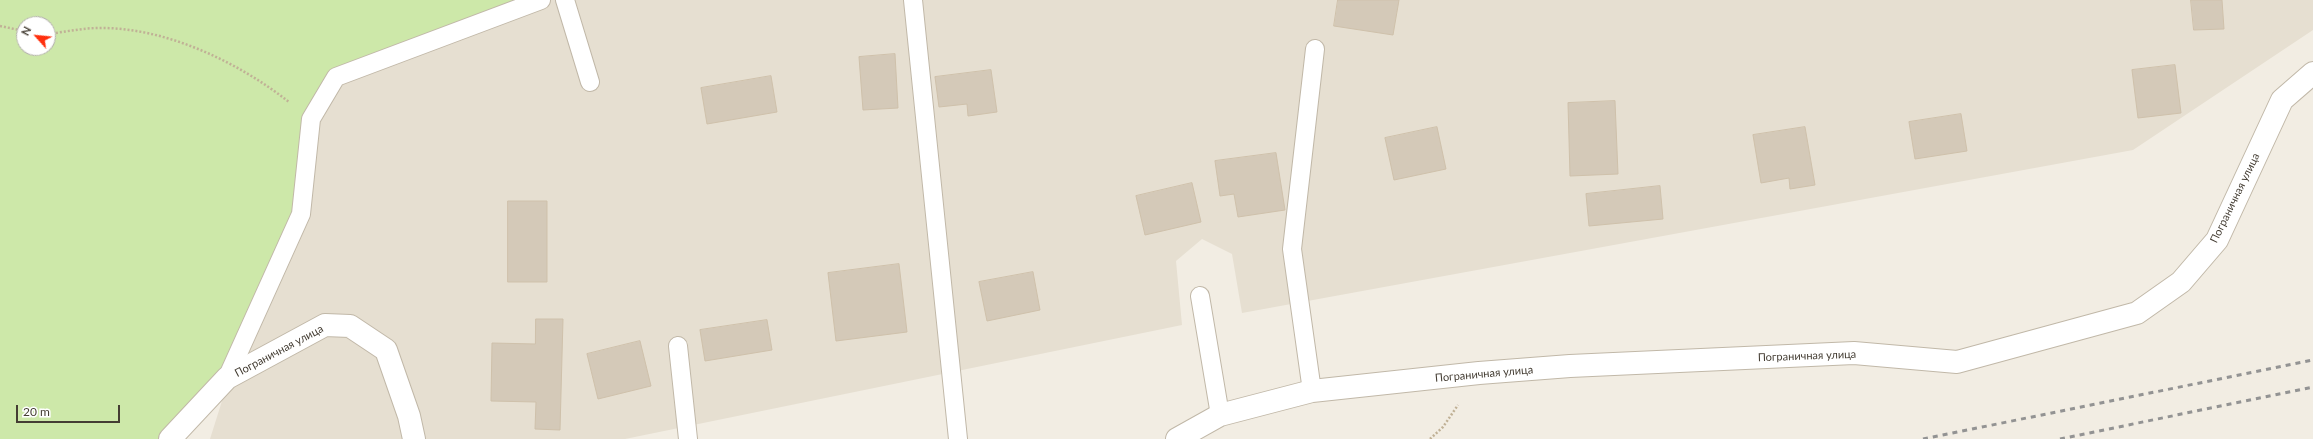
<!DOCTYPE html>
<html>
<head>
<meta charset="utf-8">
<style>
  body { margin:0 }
  #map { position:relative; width:2313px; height:439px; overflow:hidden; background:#f2ede3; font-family:Lato,sans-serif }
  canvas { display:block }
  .north { position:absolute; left:16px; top:16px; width:40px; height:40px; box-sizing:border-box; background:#fff; border:1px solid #b4b1ad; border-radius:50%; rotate:297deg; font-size:11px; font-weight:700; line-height:16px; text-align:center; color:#443d33 }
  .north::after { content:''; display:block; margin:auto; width:14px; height:18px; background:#ff2f0d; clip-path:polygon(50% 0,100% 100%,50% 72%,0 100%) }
  .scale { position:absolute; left:16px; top:405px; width:104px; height:18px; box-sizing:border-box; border:2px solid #443d33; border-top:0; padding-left:5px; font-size:12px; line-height:14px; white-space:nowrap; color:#443d33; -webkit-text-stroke:3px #fff; paint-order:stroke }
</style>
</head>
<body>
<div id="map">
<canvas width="2313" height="439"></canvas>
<div class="north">N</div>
<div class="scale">20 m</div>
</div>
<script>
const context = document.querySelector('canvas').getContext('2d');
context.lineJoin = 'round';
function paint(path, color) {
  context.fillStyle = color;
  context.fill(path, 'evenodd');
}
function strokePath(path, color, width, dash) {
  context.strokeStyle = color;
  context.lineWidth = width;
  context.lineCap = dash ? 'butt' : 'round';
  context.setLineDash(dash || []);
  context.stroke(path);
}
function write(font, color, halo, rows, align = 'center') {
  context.font = font + ' Lato,sans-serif';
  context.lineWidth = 3;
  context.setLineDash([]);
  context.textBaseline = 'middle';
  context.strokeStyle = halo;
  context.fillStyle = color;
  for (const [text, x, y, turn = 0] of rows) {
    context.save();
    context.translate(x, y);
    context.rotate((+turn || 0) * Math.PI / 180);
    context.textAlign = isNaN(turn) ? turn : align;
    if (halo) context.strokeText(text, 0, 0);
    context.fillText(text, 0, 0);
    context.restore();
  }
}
paint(new Path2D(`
  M541,0H2313V30L2133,150L1242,313L1232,254L1202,239L1176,261L1182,325L625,439H210L311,119L336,77Z`), '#e6dfd1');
paint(new Path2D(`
  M0,0H541L336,77L311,120L301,214L227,378L170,439H0ZM24,24H48V48H24Z`), '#cde8a9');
const building = new Path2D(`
  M1338,0H1399L1393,35L1334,26Z
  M2191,0H2222L2224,29L2194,30Z
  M895,54L898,108L863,110L859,57Z
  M2175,65L2181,113L2138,118L2132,70Z
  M991,70L997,112L968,116L967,104L939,107L935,77Z
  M771,76L777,112L707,124L701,88Z
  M1615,101L1618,174L1570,176L1568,103Z
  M1961,114L1967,151L1915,159L1909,122Z
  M1437,127L1446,169L1394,180L1385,138Z
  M1805,127L1815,185L1790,189L1789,178L1761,183L1753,135Z
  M1276,153L1285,210L1238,217L1234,194L1220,196L1215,161Z
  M1192,183L1201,222L1145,235L1136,196Z
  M1660,186L1663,219L1589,226L1586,194Z
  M508,201H547V282H508Z
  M899,264L907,332L836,341L828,273Z
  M1033,272L1040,310L987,321L979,282Z
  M536,319H563L560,430L535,429L536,402L491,401L492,343L535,344Z
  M767,320L772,350L705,361L700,330Z
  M640,341L651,386L598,399L587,354Z`);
paint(building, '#d4c9b8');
strokePath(building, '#cfc1ab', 1);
const service = new Path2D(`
  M565,0L590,82
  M913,0L958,439
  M1200,296L1220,415
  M678,346L688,439
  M227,378L301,214L311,119L336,77L541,0
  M1312,391L1292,249L1315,49`);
const minor = new Path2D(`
  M170,439L227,378L325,325L350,326L386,350L409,416L414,439
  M1177,439L1220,415L1312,391L1479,373L1570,366L1854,353L1957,362L2137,313L2181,282L2217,240L2282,100L2313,73`);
strokePath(service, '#c1b8a8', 20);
strokePath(minor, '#c1b8a8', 24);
strokePath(new Path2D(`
  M0,26L24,31
  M48,34C65,32 82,28 99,28C165,27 238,62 289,102
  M1430,439L1443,427L1458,405`), '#c0b196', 2.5, [2, 2]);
strokePath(service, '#fff', 18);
strokePath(minor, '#fff', 22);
strokePath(new Path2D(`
  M1923,439L2313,360
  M2060,439L2313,387`), '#939393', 3, [5, 5]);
write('11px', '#443d33', '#fff', [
  ["Пограничная улица",2235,198,-64],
  ["Пограничная улица",279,351,-28],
  ["Пограничная улица",1807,356,-2],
  ["Пограничная улица",1484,374,-5]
]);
</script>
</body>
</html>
